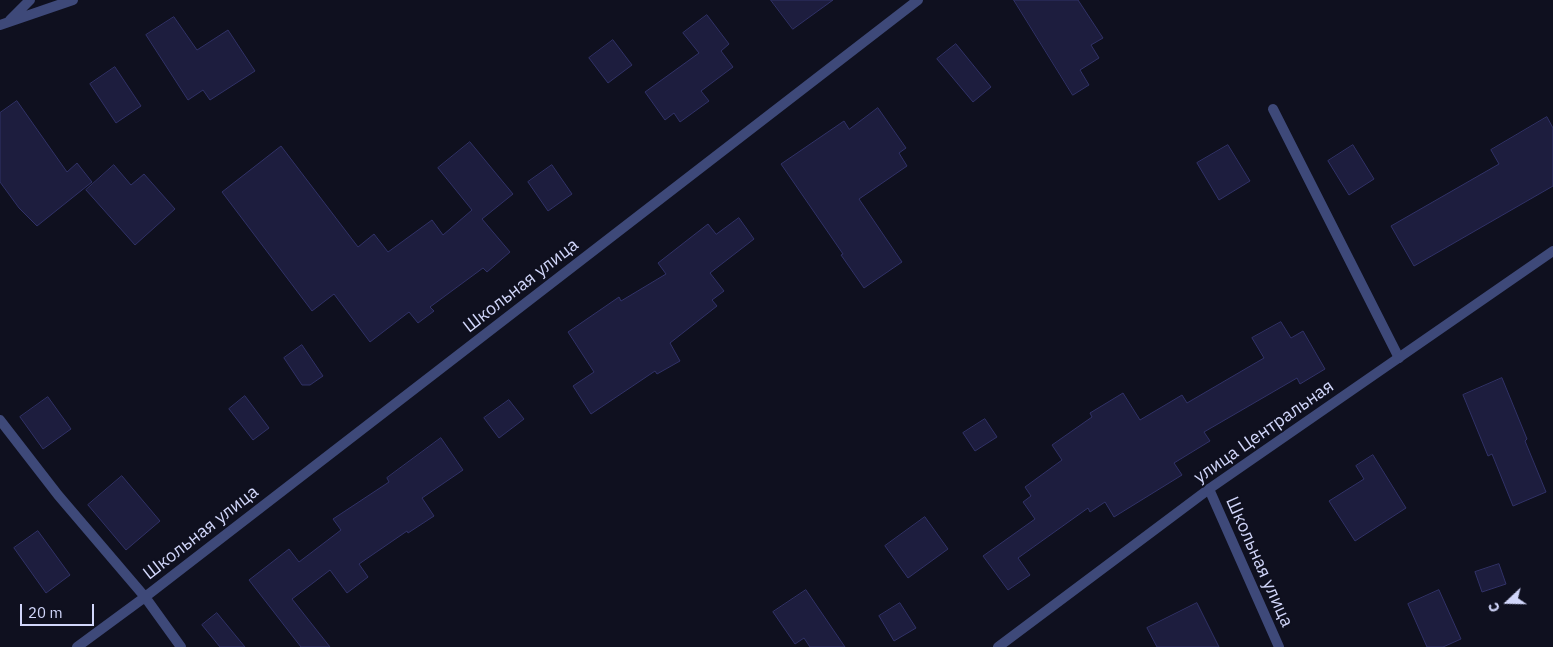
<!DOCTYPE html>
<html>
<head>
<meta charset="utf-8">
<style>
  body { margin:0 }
  #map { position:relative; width:1553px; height:647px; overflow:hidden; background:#0f101f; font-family:"IBM Plex Sans",sans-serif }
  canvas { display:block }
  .north { position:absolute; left:1483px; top:577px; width:50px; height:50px; -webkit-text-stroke:4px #0f101f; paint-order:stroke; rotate:249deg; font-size:14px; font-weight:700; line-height:20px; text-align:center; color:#d1d6fa }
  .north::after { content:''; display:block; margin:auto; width:18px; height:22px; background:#d1d6fa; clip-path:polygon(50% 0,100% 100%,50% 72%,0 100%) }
  .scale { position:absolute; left:20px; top:604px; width:74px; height:22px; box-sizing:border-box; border:2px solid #d1d6fa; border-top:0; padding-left:6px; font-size:15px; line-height:18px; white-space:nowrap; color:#d1d6fa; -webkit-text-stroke:4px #0f101f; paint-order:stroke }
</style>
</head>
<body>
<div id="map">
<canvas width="1553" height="647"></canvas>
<div class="north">С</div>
<div class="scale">20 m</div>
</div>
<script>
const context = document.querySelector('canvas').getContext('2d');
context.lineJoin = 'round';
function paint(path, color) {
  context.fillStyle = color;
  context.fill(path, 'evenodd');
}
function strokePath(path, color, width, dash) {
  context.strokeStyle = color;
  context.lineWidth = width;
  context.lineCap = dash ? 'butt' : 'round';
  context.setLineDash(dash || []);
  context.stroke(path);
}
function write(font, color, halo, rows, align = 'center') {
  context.font = font + ' "IBM Plex Sans",sans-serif';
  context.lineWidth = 4;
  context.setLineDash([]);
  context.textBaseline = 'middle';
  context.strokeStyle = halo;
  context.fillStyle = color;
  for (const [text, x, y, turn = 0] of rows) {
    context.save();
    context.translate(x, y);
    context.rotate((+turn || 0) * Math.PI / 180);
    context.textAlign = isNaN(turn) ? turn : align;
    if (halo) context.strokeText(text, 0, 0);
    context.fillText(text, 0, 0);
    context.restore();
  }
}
const building = new Path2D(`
  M771,0H833L793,29Z
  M1014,0H1078L1103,38L1091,45L1099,58L1080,70L1089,85L1073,95Z
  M707,15L729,44L721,51L733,67L701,91L709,101L680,122L674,113L665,120L645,92L699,53L683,33Z
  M174,17L197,50L228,30L255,71L210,100L203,90L188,100L146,35Z
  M613,40L632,65L608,83L589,58Z
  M956,44L991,87L973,102L937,59Z
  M115,67L141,106L116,123L90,84Z
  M17,101L67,172L77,163L92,182L37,226L19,208L0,182V113Z
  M878,108L906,148L899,153L907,166L859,199L902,262L864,288L841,255L843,254L781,164L844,121L849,129Z
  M1547,117L1553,128V186L1414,266L1391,226L1499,164L1491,150Z
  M470,142L513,194L482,219L510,252L487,272L483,268L430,307L434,311L418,323L409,312L370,342L334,294L312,311L222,192L281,146L358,247L374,234L388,252L432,220L443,235L472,210L438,168Z
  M1228,145L1250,181L1219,200L1197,163Z
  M1353,145L1374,179L1349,195L1328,161Z
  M114,165L131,185L144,174L175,209L135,245L86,190Z
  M552,165L572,194L548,211L528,182Z
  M739,218L754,239L710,273L724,291L712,300L717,306L670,343L680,361L657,374L655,371L591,414L573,386L594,372L568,332L619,297L621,301L666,274L658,263L708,224L716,234Z
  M1281,322L1291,338L1303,331L1325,369L1300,384L1297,378L1204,432L1210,441L1174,463L1182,475L1114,517L1105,502L1090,512L1088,508L1018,558L1030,575L1008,590L983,556L1035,519L1023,502L1031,496L1025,487L1062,460L1052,445L1092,417L1090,413L1123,393L1140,420L1182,395L1187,403L1264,358L1252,338Z
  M302,345L323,376L310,385H302L284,358Z
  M1502,378L1527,439L1525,441L1546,492L1513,506L1492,454L1488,456L1463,395Z
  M245,396L269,428L253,440L229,409Z
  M48,397L71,429L43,449L20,417Z
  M509,400L524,419L499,438L484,418Z
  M985,419L997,437L975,451L963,433Z
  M441,438L463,470L422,498L434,516L408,533L407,531L359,564L368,577L347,593L330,570L292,599L330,647H301L249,580L289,549L299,562L341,530L333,519L389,482L387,478Z
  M1373,455L1406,508L1355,541L1329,501L1364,479L1356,466Z
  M122,476L160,521L126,550L88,505Z
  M925,517L948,549L908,578L885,546Z
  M38,531L70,575L46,593L14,548Z
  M1499,564L1506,584L1482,592L1475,572Z
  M806,590L845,647H810L804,638L795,644L773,612Z
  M1439,590L1461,639L1443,647H1427L1408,604Z
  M900,603L916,628L894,641L879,616Z
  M1197,603L1219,647H1157L1147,628Z
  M217,613L245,647H220L202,625Z`);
paint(building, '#1d1d3e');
strokePath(building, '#313267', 1);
strokePath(new Path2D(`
  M1273,109L1399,358`), '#3e4979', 10);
strokePath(new Path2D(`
  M10,20L30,0
  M0,25L73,0
  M0,420L58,495L145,597L181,647
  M1209,489L1279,647
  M77,647L145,597L918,0`), '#3e4979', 10);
strokePath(new Path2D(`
  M998,647L1209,489L1553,251`), '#3e4979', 10);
write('18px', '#d1d6fa', '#0f101f', [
  ["Школьная улица",521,286,-38],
  ["улица Центральная",1264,432,-35],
  ["Школьная улица",201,533,-38],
  ["Школьная улица",1259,562,66]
]);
</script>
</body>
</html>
